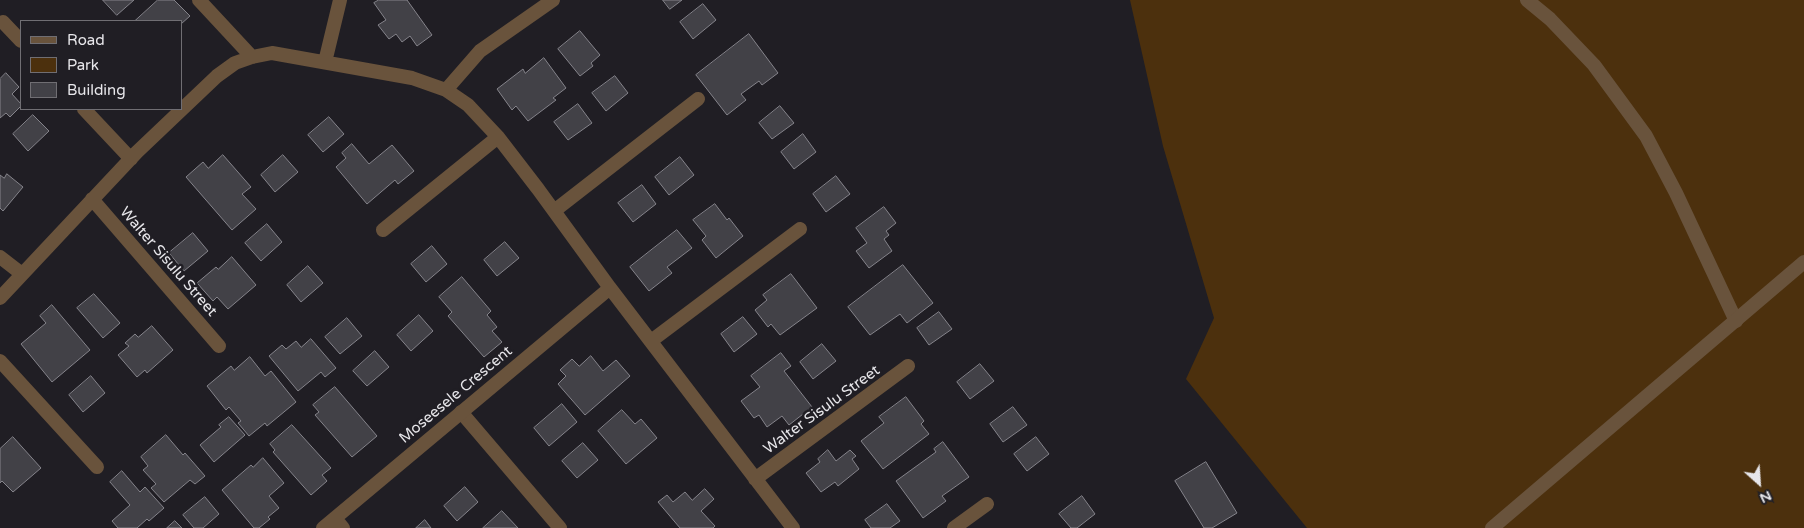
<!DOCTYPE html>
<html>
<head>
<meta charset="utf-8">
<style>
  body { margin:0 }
  #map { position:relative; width:1804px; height:528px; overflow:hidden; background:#201e24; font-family:"Varela Round",sans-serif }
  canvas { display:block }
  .legend { position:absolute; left:20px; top:20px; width:162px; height:90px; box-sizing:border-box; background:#201e24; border:1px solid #706e73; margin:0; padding:6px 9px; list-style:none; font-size:15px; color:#e7e6ea }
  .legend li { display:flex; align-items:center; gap:10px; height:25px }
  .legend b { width:25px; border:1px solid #706e73 }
  .north { position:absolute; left:1734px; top:458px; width:50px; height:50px; -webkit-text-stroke:4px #201e24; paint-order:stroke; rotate:154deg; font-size:14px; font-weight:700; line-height:20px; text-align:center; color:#e7e6ea }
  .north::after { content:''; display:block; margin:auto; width:18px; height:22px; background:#e7e6ea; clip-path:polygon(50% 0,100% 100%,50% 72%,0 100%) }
</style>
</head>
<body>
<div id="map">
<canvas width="1804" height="528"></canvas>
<ul class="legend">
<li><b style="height:6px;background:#69533c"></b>Road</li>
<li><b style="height:14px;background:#4c300d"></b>Park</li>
<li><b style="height:14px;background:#424147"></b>Building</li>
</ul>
<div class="north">N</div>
</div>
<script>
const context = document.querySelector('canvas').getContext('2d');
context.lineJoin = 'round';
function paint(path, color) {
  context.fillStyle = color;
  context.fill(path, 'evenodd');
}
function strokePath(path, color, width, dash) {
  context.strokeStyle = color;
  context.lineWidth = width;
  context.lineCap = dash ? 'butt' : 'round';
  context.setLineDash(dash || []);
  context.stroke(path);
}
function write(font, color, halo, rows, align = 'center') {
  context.font = font + ' "Varela Round",sans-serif';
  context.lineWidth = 5;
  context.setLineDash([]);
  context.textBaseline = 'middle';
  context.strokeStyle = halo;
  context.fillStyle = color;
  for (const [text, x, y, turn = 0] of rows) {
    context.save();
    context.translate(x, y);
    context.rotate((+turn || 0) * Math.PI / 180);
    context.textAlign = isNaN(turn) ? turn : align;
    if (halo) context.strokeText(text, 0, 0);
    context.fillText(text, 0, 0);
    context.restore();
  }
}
paint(new Path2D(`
  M1130,0H1804V528H1307L1186,379L1214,318L1163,146Z`), '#4c300d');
const building = new Path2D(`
  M103,0H134L117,15Z
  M158,0H174L190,16L181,24V21H135Z
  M379,0H407L432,35L417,46L410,36L402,42L396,34L389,39L378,25L386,20L374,3Z
  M663,0H682L670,9Z
  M703,4L716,20L693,39L680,22Z
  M580,31L600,55L591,63L593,66L580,76L558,49Z
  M749,34L778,73L762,85L759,81L741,94L746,100L727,115L696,75Z
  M544,58L566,88L553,98L556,100L528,121L516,106L512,110L497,89L523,69L525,73Z
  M6,73L19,87L12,94L21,104V106L10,117L6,113L0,118V79Z
  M615,76L628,93L606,111L592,93Z
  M578,104L592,123L568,140L554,122Z
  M780,106L794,123L772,139L759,123Z
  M33,115L49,131L28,151L13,134Z
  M329,117L344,134L323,152L308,135Z
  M803,134L816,152L794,169L781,152Z
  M352,144L369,164L392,145L414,171L398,184L395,180L367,204L336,167L346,158L342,153Z
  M223,155L251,187L242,194L256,209L232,230L186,177L203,162L208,168Z
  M283,155L298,172L275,192L261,175Z
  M680,157L694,175L669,195L655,177Z
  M7,174L23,187L3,211L0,208V175L4,178Z
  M836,176L850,194L826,212L813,194Z
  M642,185L656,204L633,222L618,203Z
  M715,204L727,220L729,218L743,236L716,258L702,240L706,236L693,220Z
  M884,207L896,223L886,231L889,235L884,239L892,251L869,268L856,251L867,243L856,228Z
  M267,224L282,242L261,261L245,243Z
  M677,230L692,248L667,267L672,273L649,291L630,267Z
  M193,233L208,251L184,271L169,253Z
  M505,242L519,258L497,276L484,260Z
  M432,246L447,264L426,282L411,264Z
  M232,257L256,285L228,309L217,297L213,301L197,283L216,267L218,269Z
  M903,265L933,303L907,323L900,314L870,335L848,307Z
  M308,266L323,283L301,302L287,285Z
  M791,274L817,308L780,335L771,324L768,327L755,310L767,300L763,295Z
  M462,277L491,311L487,315L497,327L492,331L502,342L484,357L448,316L452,312L439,297Z
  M94,294L120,323L103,338L77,308Z
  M52,305L90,350L52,382L21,344L46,323L40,316Z
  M939,312L952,329L929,345L917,328Z
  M419,315L433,331L411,351L397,335Z
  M743,317L757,334L734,352L721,334Z
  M347,318L362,336L340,354L325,337Z
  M152,326L173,350L147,373L145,370L137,377L118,355L129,346L125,343L135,334L138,337Z
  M311,339L336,368L325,377L321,372L298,391L269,356L282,345L286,349L296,341L301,347Z
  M822,344L836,361L813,379L800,362Z
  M375,351L389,367L367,386L353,371Z
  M781,353L791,366L784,371L812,407L789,425L782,416L767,427L759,415L754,418L741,401L760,387L751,376Z
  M591,356L603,371L616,360L630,376L585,415L558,384L566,376L560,370L572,359L579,366Z
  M250,357L265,376L271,371L296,402L267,426L265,423L249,436L238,423L241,421L229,407L226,410L207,386L231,366L234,370Z
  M980,364L994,381L970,399L957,382Z
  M91,376L105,393L83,412L69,395Z
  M335,387L377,436L352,457L315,415L319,412L313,405Z
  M906,397L924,421L921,424L929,434L883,469L861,441L884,423L879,417Z
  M562,404L577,422L549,446L534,428Z
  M1013,407L1027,425L1003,442L990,424Z
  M622,410L635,424L641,419L657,438L626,464L598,431Z
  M229,417L245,435L214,462L200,445L221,427L219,425Z
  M292,425L331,468L322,475L327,481L311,495L273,452L275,450L270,444Z
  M166,435L183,455L185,453L205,476L195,484L190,480L164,502L151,488L156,484L143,470L148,466L141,457Z
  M13,437L41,468L13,492L2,481L0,483V449Z
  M1036,437L1049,454L1027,471L1014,454Z
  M943,442L969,477L942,496L946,501L923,518L896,481L936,452L934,449Z
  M583,443L598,460L577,478L562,461Z
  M828,450L836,461L850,450L856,456L852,459L859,469L838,486L835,482L821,492L806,473L820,462L818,459Z
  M263,458L284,483L269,496L279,508L268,517L270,519L259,528H254L222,490L251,465L253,467Z
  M1206,462L1237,513L1212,528H1204L1175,481Z
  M122,471L140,492L145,487L164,508L149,521L147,519L137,528H118L112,521L130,505L110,482Z
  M465,487L478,502L457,521L444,506Z
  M705,489L714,499L701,511L715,526L713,528H680L658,502L667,495L673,502L685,492L692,500Z
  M1082,496L1095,514L1077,528H1071L1059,514Z
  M205,497L219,514L203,528H194L183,515Z
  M887,504L900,521L890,528H871L865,520Z
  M502,511L518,528H483Z
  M425,520L431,528H416Z
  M175,521L182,528H167Z`);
paint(building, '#424147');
strokePath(building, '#85848b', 1);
strokePath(new Path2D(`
  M1527,0L1550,19L1594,65L1646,136L1676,193L1736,321
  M461,412L560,528
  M954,528L987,504`), '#69533c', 14);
strokePath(new Path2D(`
  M199,0L252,57
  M3,22L21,41
  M325,62L340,0
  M446,90L480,51L553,0
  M84,109L131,159
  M92,199L219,346
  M554,211L698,99
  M383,230L498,137
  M0,257L22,274
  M0,298L137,152L217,76L235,63L252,57L272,53L412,78L446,90L468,105L498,137L538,189L610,288L793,528
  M651,341L800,229
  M0,361L97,467
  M755,479L908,366
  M335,518L343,528
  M323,528L610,288
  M1492,528L1804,262`), '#69533c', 14);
write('15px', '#e7e6ea', '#201e24', [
  ["Walter Sisulu Street",168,262,49],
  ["Moseesele Crescent",456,395,-40],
  ["Walter Sisulu Street",822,410,-36]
]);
</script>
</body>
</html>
